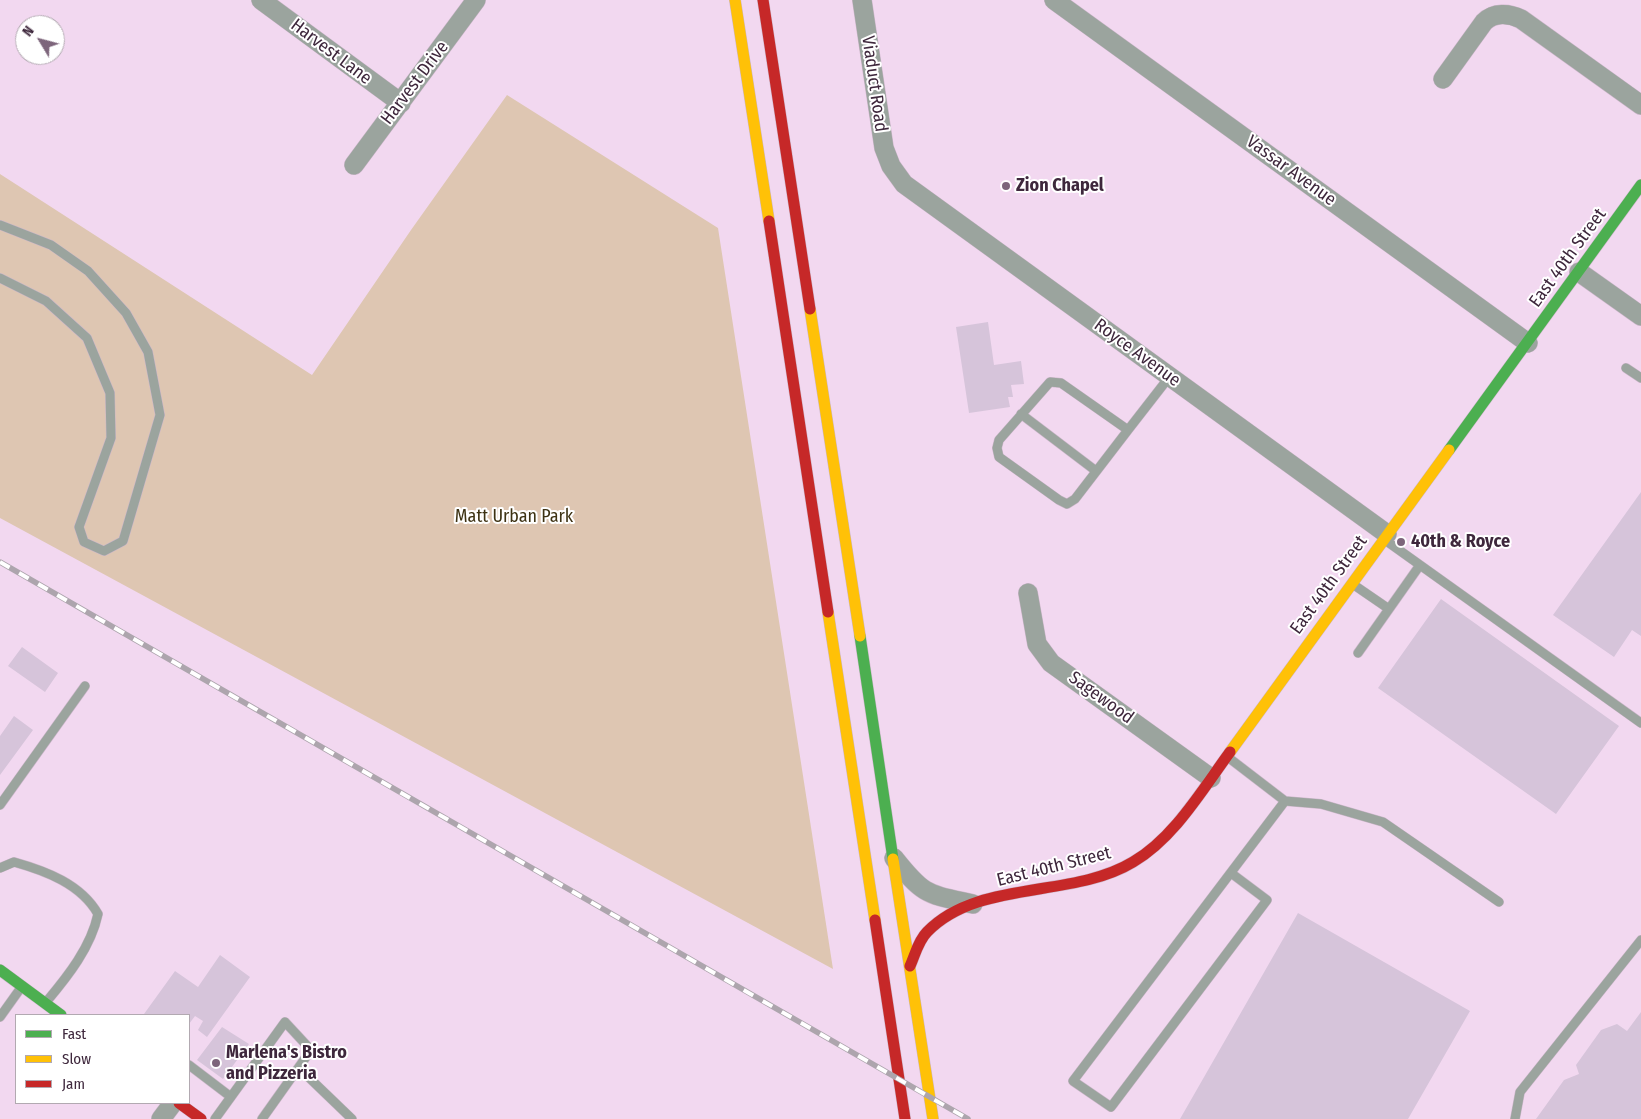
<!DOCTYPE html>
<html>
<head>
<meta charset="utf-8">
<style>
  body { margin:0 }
  #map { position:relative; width:1641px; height:1119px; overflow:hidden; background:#f2d8f0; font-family:"Fira Sans Condensed",sans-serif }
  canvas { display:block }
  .legend { position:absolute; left:15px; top:1014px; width:175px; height:90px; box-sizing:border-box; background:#fff; border:1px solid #b2a9b1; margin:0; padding:6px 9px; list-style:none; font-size:15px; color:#3e273c }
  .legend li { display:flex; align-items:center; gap:10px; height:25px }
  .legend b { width:25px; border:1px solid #b2a9b1 }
  .north { position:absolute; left:15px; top:15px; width:50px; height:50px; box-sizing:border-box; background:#fff; border:1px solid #b2a9b1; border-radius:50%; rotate:307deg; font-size:14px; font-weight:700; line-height:20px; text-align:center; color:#3e273c }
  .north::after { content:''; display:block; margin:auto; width:18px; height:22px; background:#7d657b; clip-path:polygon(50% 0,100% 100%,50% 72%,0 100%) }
</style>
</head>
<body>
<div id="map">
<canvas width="1641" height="1119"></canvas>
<ul class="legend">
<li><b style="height:6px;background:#4caf50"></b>Fast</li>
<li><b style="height:6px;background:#ffc107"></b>Slow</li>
<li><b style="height:6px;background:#c62828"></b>Jam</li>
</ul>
<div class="north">N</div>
</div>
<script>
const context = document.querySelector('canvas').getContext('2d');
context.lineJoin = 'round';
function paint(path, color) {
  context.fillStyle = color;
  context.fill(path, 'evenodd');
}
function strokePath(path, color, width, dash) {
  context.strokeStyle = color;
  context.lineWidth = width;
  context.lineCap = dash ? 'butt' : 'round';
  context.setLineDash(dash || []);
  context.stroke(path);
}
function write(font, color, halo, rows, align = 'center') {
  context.font = font + ' "Fira Sans Condensed",sans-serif';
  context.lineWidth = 4;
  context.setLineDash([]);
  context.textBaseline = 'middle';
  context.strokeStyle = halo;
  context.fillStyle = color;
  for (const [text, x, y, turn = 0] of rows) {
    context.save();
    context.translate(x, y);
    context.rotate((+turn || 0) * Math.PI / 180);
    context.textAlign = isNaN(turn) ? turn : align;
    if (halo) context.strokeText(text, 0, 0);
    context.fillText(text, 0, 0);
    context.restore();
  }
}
paint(new Path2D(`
  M507,95L718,228L833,969L0,518V174L312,375L411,230Z`), '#dec6b2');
paint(new Path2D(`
  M988,322L994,365L1021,361L1024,384L1011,385L1013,397H1008L1010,407L969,413L956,327Z
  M1641,492V636L1632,630L1614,657L1553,615Z
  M1441,599L1619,726L1556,814L1378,688Z
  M22,647L58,673L45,692L8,666Z
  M14,716L33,730L0,775V736Z
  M1298,913L1470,1011L1408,1119H1180Z
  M220,955L250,977L207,1037L198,1030L203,1021L195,1016L189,1024V1015L144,1014L175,971L198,987Z
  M1641,1012V1119H1536L1564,1080L1579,1074L1576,1065L1601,1030L1617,1024L1627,1031Z
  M222,1027L249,1044L223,1079L197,1060Z`), '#d6c4da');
const lane = new Path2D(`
  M0,225L51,245L88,271L126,313L148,352L160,415L123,541L104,551L84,542L79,527L111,438L110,393L87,338L46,301L0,278
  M1626,368L1641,378
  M1050,382L1061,383L1128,430L1075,499L1067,504L1059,500L999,457L997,448L999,440Z
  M1021,414L1096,471
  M1128,430L1170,376
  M1385,540L1641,723
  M1354,585L1389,609L1358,653
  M1389,609L1420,565
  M1229,758L1285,801L1073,1081L1111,1107L1267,900L1231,873
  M1285,801L1321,804L1383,822L1499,902
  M0,805L85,686
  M0,868L14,862C46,871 81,884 98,914C91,947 68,976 47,1001
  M0,1017L20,989
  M189,1065L231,1097
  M299,1068L352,1119
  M215,1119L285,1022L311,1050L262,1119
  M1515,1119L1520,1092L1641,940`);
const street = new Path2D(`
  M261,0L401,103
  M862,0L884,148L891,166L904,184L1387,534
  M1054,0L1528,343
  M1443,79L1484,22C1494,12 1509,13 1521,19L1641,105
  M354,165L476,0
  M1579,272L1641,316
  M1028,593L1037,644L1051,663L1211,778
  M894,858C924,896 927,894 973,904
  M161,1119L173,1103`);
const fast = new Path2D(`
  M1449,450L1641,185
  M860,636L893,859
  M0,970L61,1015`);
const slow = new Path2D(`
  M735,0L769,221
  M810,309L860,636
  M828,612L875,920
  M1230,752L1449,450
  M893,859L933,1119`);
const jam = new Path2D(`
  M763,0L810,309
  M769,221L828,612
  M875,920L905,1119
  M910,966C915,955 918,941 927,932C978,879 1072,899 1133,862C1174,838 1202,790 1230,752
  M179,1103L201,1119`);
strokePath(lane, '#ccb7ca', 10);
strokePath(street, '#ccb7ca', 20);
strokePath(fast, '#ccb7ca', 12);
strokePath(slow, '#ccb7ca', 12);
strokePath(jam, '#ccb7ca', 12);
strokePath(lane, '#9ba49e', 9);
strokePath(street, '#9ba49e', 19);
strokePath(fast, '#4caf50', 11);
strokePath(slow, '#ffc107', 11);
strokePath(jam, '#c62828', 11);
const rail = new Path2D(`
  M0,562L968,1119`);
strokePath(rail, '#ada5ad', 5.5);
strokePath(rail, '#fff', 4, [11]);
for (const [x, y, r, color] of [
  [1006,186,5,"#7d657b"],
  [1401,542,5,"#7d657b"],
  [216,1063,5,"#7d657b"]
]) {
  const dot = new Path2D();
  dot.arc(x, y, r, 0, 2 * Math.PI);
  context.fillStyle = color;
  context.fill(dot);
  strokePath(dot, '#fff', 2);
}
write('18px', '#3e273c', '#fff', [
  ["Harvest Lane",331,52,37],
  ["Harvest Drive",415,83,-53],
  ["Viaduct Road",874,84,82],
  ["Vassar Avenue",1291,171,36],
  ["East 40th Street",1568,258,-54],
  ["Royce Avenue",1137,353,36],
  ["East 40th Street",1329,585,-54],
  ["Sagewood",1101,698,36],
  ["East 40th Street",1054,867,-14]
]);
write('bold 18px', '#3e273c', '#fff', [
  ["Zion Chapel",1016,186],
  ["40th & Royce",1411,542],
  ["Marlena's Bistro",226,1053],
  ["and Pizzeria",226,1074]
], 'left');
write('18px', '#3d3213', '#fff', [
  ["Matt Urban Park",514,517]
]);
</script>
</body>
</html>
